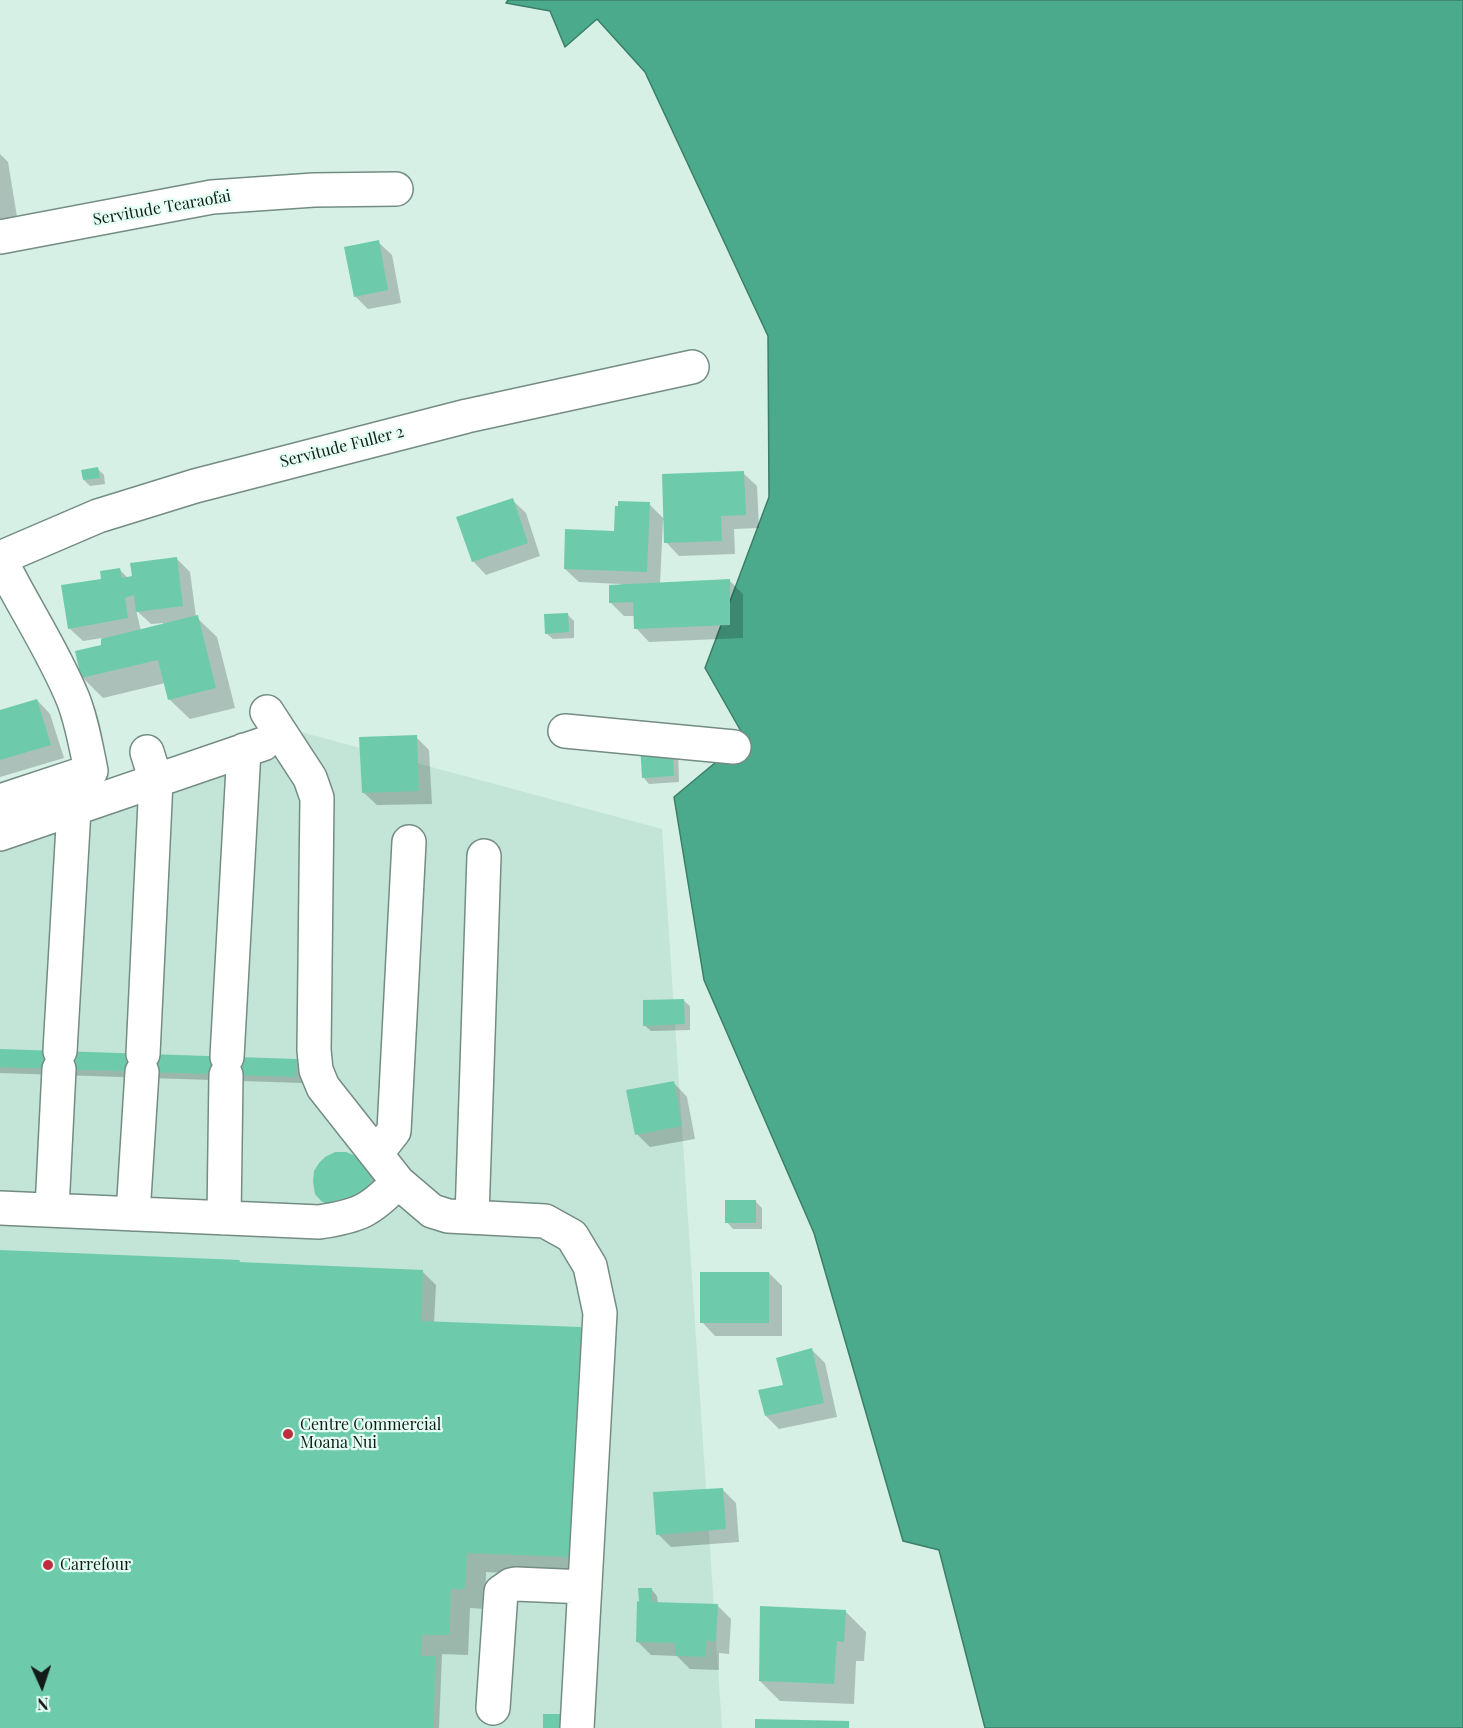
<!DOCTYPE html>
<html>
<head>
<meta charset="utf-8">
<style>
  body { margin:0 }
  #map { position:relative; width:1463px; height:1728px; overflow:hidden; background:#d6f0e6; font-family:"Playfair Display",serif }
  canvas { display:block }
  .north { position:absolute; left:12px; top:1656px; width:60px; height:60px; -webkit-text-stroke:4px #e3fef3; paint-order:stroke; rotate:177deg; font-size:16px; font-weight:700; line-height:24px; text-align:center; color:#121b18 }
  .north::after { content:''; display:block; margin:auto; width:21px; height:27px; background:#121b18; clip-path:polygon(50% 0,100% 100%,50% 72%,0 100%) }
</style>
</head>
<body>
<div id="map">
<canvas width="1463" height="1728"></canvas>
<div class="north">N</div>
</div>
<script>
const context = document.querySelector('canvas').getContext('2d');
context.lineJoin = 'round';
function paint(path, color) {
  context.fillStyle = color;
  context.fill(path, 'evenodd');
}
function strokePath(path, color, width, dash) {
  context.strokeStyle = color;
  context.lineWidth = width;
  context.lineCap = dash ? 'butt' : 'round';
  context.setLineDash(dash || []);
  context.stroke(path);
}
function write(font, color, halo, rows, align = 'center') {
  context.font = font + ' "Playfair Display",serif';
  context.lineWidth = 4.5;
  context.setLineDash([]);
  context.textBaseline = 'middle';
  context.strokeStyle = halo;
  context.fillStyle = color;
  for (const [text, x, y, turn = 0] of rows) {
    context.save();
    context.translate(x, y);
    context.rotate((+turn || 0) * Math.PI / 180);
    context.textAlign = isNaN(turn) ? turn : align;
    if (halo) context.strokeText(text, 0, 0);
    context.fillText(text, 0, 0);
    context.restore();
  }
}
paint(new Path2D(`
  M301,732L662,829L722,1728H0V846Z`), '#c2e5d8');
const water = new Path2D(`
  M508,0H1463V1728H985L939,1550L903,1541L814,1233L704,980L674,797L734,747L742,733L705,668L769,497L768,336L645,72L597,19L565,47L550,11L506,3Z`);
paint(water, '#4baa8c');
strokePath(water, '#3a7f69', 1.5);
paint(new Path2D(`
  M0,154L8,162L19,229L0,232Z
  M378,242L392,255L401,303L368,309L355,296Z
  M98,469L104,475L105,484L90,486L84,480Z
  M743,473L757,486L759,528L734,529L735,554L679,556L666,542L665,520H663L660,584L729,580L743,594V638L649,642L636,628L635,616H624L610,602L621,584L579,582L565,569L618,533L649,504L665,520Z
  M512,500L526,513L540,556L486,575L473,561Z
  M176,558L190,572L196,617L217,637L235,708L190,719L169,699L165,683L103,698L83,678L103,646L102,638L83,641L69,628L102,580L119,569L128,578ZM136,610L151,624L163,623V625L141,631Z
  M567,614L574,621V638L553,639L546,633Z
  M37,700L50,714L64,758L0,777V711Z
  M416,737L429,750L432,804L377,805L363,792Z
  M678,749L679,782L649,784L643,777Z
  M683,1000L690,1006V1030L651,1031L644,1025Z
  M0,1050L297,1061L303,1067L302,1083L0,1073Z
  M674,1083L687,1097L695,1139L650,1147L637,1134Z
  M346,1154L380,1180L337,1214L322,1200Z
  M755,1201L762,1208V1229H733L727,1222Z
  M0,1252L239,1261L241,1263L422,1271L436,1285L434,1323L581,1329L601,1349L591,1577L486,1572L485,1609L470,1608L468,1655L442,1654L439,1728H0Z
  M769,1273L782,1286V1336H715L702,1322Z
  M811,1349L825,1363L837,1417L779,1429L766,1416Z
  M722,1489L736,1503L739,1542L671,1547L658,1534Z
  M651,1589L657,1596L658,1603L717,1605L731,1619L729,1654L719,1653V1670L690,1669L677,1656L651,1655L637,1641Z
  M845,1611L866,1632L864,1661H856L854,1704L780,1701L760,1681Z`), '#0003');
paint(new Path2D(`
  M379,240L388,290L354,297L344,247Z
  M98,467L100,478L83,480L81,470Z
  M744,471L746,515L721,516L722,541L664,543L662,474Z
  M513,498L528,543L472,562L456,517Z
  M618,501L650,502L647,572L564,569L565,529L614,531L615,506H618Z
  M177,557L183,606L136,612L134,595L125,598L128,618L68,629L61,585L101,579L100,571L120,568L122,578L132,576L130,563Z
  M730,579V625L634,629L633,602L609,603V585Z
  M568,613L569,632L545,634L544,614Z
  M198,615L216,688L168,700L158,660L81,678L75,651L101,645V639Z
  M37,699L51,745L0,760V710Z
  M417,735L419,791L362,793L359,737Z
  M672,741L674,776L642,778L640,743Z
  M684,999L685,1024L643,1026V1000Z
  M0,1049L297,1059L296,1077L0,1067Z
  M674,1081L682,1126L635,1135L626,1090Z
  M335,1152H346L363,1159L367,1165L371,1181L367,1195L336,1208L321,1201L315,1194L313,1182L314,1171L319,1163L325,1157Z
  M725,1200H756V1223H725Z
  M0,1250L240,1260L239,1262L423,1270L421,1321L581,1327L572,1557L467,1553L465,1589H451L449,1635H422L421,1656H436L433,1728H0Z
  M700,1272H769V1323H700Z
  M812,1348L824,1403L765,1416L758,1390L783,1385L776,1358Z
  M723,1488L726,1529L656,1535L653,1492Z
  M638,1588H652V1602L718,1604L716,1641H706V1657L675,1656V1643L636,1642L637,1601L639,1602Z
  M760,1606L846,1610L844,1642L837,1641L834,1684L759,1681Z
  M543,1714H563V1728H543Z
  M755,1719L849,1721V1728H755Z`), '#6dcbac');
const minor = new Path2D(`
  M0,237L212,197L314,190L396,189
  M0,558L98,516L195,486L467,416L692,367
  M0,559C23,606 53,650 73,699C82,722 86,746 91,771L0,801
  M267,712L310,778L317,798L314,1050L316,1070L323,1087L398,1182L432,1211L448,1216L545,1221L572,1236L590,1266L600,1313L577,1728
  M565,731L734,747
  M0,834L263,744
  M60,1051L74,809
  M143,1054L156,781L147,752
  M227,1057L244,750
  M376,1154L394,1131L409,842
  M0,1208L319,1222C359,1216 370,1211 398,1182
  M52,1209L59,1069
  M133,1214L142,1072
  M472,1217L484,856
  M224,1218L226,1075
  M493,1708L501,1592L511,1585L516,1584L585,1587`);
strokePath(minor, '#748c83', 36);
strokePath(minor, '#fff', 33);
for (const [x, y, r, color] of [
  [288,1434,6,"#bf2e3f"],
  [48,1565,6,"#bf2e3f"]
]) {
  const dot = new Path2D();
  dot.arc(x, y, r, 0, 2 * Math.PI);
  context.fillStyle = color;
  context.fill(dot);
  strokePath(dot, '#e3fef3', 2);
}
write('16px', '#121b18', '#e3fef3', [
  ["Servitude Tearaofai",162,208,-10],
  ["Servitude Fuller 2",342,447,-14]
]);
write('16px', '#121b18', '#e3fef3', [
  ["Centre Commercial",300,1425],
  ["Moana Nui",300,1443],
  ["Carrefour",60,1565]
], 'left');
</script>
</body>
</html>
